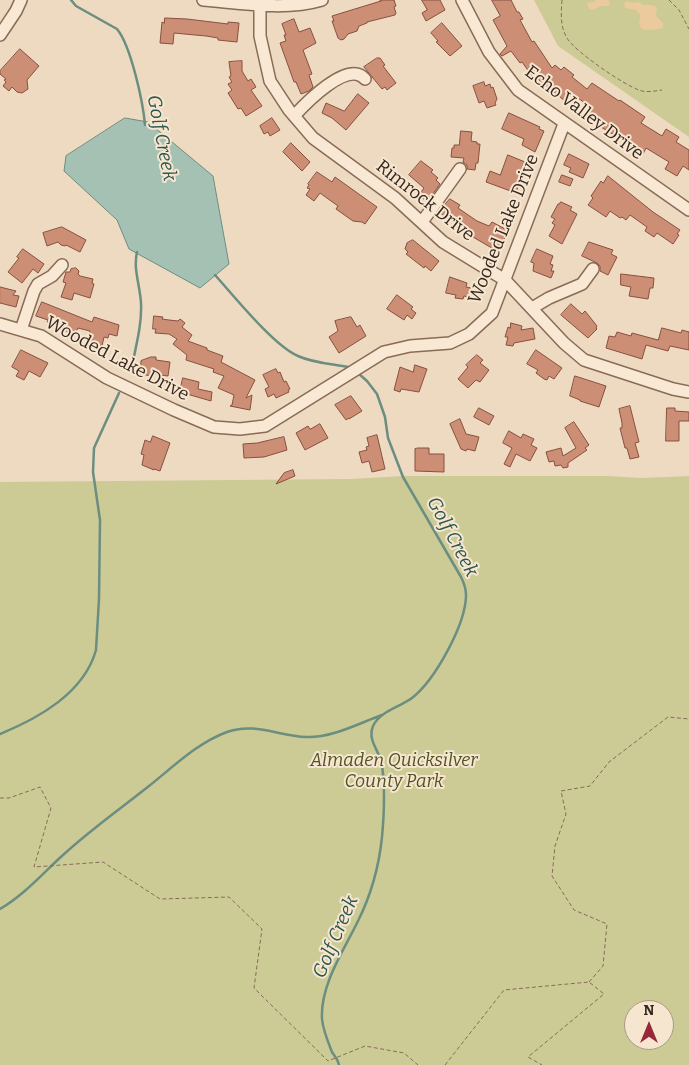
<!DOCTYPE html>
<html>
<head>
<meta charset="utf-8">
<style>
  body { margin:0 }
  #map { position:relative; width:689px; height:1065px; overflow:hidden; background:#eedac1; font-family:Bitter,serif }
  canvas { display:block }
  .north { position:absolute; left:624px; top:1000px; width:50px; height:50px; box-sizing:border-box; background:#f6e6d0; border:1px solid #a98; border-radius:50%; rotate:0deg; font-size:14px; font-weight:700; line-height:20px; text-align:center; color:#37261d }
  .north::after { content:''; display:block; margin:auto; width:18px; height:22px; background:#972838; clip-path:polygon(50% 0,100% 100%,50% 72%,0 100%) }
</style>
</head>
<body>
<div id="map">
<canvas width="689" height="1065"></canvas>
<div class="north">N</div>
</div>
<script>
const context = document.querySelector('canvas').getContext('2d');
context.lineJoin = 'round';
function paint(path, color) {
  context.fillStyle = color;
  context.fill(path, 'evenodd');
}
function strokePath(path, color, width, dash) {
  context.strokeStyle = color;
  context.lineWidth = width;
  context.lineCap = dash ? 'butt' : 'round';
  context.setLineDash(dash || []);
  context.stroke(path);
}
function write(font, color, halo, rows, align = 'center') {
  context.font = font + ' Bitter,serif';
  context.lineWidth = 4;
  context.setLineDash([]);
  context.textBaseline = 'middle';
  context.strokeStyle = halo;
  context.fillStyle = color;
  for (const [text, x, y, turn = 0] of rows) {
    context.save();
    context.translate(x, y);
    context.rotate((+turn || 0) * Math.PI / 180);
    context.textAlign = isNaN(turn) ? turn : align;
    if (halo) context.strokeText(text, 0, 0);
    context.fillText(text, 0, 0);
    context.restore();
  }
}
paint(new Path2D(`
  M534,0H689V137L558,46Z
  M403,476H608L642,478L689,476V1065H0V482L351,479ZM634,1010H664V1040H634Z`), '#cccb95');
paint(new Path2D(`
  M596,0H608L610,4L608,6H600L593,10L589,9L587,3L594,2Z
  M627,1L632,3L639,2C644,7 649,4 655,6L657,9L656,16L663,23V28C658,29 642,33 640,26C638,23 641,17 640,14L636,10L625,8L624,3Z`), '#ebcb9d');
const water = new Path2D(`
  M125,118L148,122L213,176L229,264L200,288L129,249L117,220L64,171L66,156Z`);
paint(water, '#a4c1b4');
strokePath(water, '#6b8e80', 1);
strokePath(new Path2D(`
  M71,0L76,6L117,29C131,46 143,102 145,125
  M215,275C234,296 274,346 298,356C313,363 332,364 348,367
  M133,361C137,342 142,322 141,303C140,285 133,269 137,252
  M0,734C39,718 84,693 96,650L99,599L100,520L93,472L94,448L119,393
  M0,909C24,895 42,874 63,855C90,830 120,809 149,786C173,767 197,743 227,732C254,722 279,736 306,737C332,738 357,724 382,715
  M339,1065C338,1059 335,1057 332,1052C328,1042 323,1030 322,1019C320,985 344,950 358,921C371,895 379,866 382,837C384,816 385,787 382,765C380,751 367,741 373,726C380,711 400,707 412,698C435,680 466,624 466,595C466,589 464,583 461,577L403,477L388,438L385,417L377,394L367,381L359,374`), '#6b8e80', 2.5);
const building = new Path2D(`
  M380,0H394L396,6L394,7L396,13L395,15L367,22V23L359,26L357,31L348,34L344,39L341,40L338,38L332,21H334L332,16L381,1Z
  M422,0H440L445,10L426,21L422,13L427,10Z
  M492,0H511L517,12H519L523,19L520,20L532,42L534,41L552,68L555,65L561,70L564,67L574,75L572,77L587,89L592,83L619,101L620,100L645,117L641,123L662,136L666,129L679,137L676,142L689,150V170L683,166L677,176L665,169L669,162L646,148L643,154L615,134L614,135L601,127L586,115L592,108L571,93L565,101L533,75L532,76L522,62L520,63L511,51L502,56L500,54L507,46L493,20L500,16Z
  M165,18L187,19L228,24V22L239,23L237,42L218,40V38L206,36L174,33L173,44L160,43L162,22L164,23Z
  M294,19L299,32L310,28L316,43L303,50L312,74L309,75L313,87L309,91L301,94L296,82H294L280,43L286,41L284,35H286L282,24Z
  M442,23L462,46L450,56L436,42L438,41L431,33Z
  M20,49L39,66L27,80L28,89L22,93L17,92L12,87L9,91L3,86L6,82L4,80L6,79L0,74V71Z
  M377,58H380L385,65L383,66L396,83L387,90L385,87L382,89L364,67Z
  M242,61V71L248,81L251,79L256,87L251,90L262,106L246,116L241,108L238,109L228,93L232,90L228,84L232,82L229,77L231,76L229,62Z
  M484,82L485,86L490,84L491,88L493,87L497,99L495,103L496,105L487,108L484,101L479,103L473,86Z
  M358,94L369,103L346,130L332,118L322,113L326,103L344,111Z
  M509,113L540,127L539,129L544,131L535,152L522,145L524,139L502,129Z
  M272,118L280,130L270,136L268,132L264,134L260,126Z
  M461,131L472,132L471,141L477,142V144H480L478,163H476L475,170L467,169V165L463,162L464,158L451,157L452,148H454V145H459Z
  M291,143L310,162L302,171L283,152Z
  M569,154L589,164L583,178L569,172L571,168L564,165Z
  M508,155L525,162L516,193L486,182L490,171L500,175Z
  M421,161L433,170L431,172L438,178L436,180L440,184L427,202L419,195L424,188L409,175Z
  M317,172L332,182L335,177L377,207L365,224L362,222L353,221L336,209L338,206L320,193L314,201L306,195L310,189L307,188L309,185L308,184Z
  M562,175L573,179L570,186L559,182Z
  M608,176L653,212L680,230L677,234L679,235L673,244L657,233L654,237L645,231L647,227L630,215L626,220L622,217L620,218L610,211L606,217L588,205L593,198L591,196L601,181L603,183Z
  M450,199L460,205L458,208L477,221L489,226L492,222L509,231L497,251L454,226L456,224L439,212Z
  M561,202L572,207L570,210L577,214L562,244L549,236L555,225L552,223L555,219L551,217L558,204H559Z
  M62,227L86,240L80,252L66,245L65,246L61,245L58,242L47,246L43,233Z
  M413,240L439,261L431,271L425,266L424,268L406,254L408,252L405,249L407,243Z
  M589,242L613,250L611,254L617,257L608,275L600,271V266L597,263L582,256Z
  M23,249L44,264L38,273L33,269L22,283L8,272L19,258L17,257Z
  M537,249L553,256L550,264L553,265L551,271H554L551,278L533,271L534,263L531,262Z
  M76,268L79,271L78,274L80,276L93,279L92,283L94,284L90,298L74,293L72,300L61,297L66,283L63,282L66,272H70L71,269Z
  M621,274L654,278L653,288H650L648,299L629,296L631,287L621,285Z
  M450,277L467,283L466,287L478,289L476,299L464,296L463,299L455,298L456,295L446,293Z
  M0,287L16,291L13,295L19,296L16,307L0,303Z
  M397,295L413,307L411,309L416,313L412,319L407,315L404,320L387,309Z
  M42,302L92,322L94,317L119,325L117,336L109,334L108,338L104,337L102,346L87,342L90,331L78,328L75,334L60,329L61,327L47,322L48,320L36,316Z
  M571,304L582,314L585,311L597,326L596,328L597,329L588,338L561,315Z
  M154,316L163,317L162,319L169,320L178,321L180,319L185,323L182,327L192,335L188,341L207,348V350L223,356L221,362L255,380L246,398L252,395L250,410L230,406L232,405L234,395L218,388L224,376L213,372L214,369L186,360L187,355L173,344L177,339L169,334L155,333L156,329H153Z
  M351,317L357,327L360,325L361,327L366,336L339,353L329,337L338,331L335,321Z
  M511,323L522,326L521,330L533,328L535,339L514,343L513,346L506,345L508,337H505L508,327L510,328Z
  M662,328L681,333L682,330L689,332V350L670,346L668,351L646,345L642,359L606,348L609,336L615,337L617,332L631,336L632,333L658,340Z
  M21,350L48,363L40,377L29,371L24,380L16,376L19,371L12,367Z
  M536,350L562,368L554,379L549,376L547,380L544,379L536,373L538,370L527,364Z
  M477,355L483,360L480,363L489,370L480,382L476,380L468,388L458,379L468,367L466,365Z
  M151,357H156V360L170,362L168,376L152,374V376L140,374L141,361Z
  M415,365L427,369L419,392L401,389L400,392L394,390L400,367L413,372Z
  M276,369L278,373L280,372L284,382L286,381L290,389L288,390L289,392L276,398L274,394L268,397L265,389L269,387L263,375Z
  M575,376L606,386L599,407L580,401V400L570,396Z
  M183,378L199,382L198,389L212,392L211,401L180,392Z
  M351,396L362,411L349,419V418L346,420L335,405Z
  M630,406L639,442L635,443L639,457L630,459L627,448H625L620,428H622V423L619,409Z
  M479,408L494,416L489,425L474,417Z
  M667,408H675V411L689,412V421H679V441H666Z
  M460,419L466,434L479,437L475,451L467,449L466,451L461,449L450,424Z
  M574,422L589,445L585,448L587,450L568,463V467L563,468L561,465L555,466L554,461L549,462L546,452L561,448L563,456L576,448L565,428Z
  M320,424L328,438L305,450L296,433L308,426L310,429Z
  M509,431L521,438L523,434L534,439L531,445L537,448L530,461L516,454L510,467L504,464L512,448L503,443Z
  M377,435L385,469L372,472L369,461L362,463L359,452L367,450L366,447L369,446L367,438Z
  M153,436L170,443L160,471L154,469V470L142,465L144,455L141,454L145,440L150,442Z
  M284,437L287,450L264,457L244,458L243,444L257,443Z
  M418,448H429V454H444V472L415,471V449Z
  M293,470L295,476L276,484L284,473Z`);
paint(building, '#cd8e76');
strokePath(building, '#87503e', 1);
const minor = new Path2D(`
  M203,0C240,3 285,11 322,0
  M462,0L489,52L518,90L689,210
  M260,5V36L270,81L289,110L313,138L395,198L443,242L505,280L564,343L584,360L673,389L689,392
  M0,35L16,11L21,0
  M294,116C305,104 348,59 365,79
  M422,222L460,169
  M532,308L549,298L582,284L593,269
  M0,324L41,336L107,378L174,410L214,427L240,429L265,426L384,352L410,346L450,343L469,334L492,313L564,124
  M21,330L34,291L38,284L52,276L62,265`);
strokePath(minor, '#886b58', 14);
strokePath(new Path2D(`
  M562,0C561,13 560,27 567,38C574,51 624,85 639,90C646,93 654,91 662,90
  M669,0L679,10L689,29
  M0,798H9L40,787L51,808L34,867L103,862L160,899L229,897L262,929L254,988L328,1061L365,1046L404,1053L418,1065
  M589,982L603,966L607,924L574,910L552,876L555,846L566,814L561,791L590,786L609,762L668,717L689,719
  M445,1065L504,990L589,982L604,994L528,1057L542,1065`), '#886b58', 1, [4, 2.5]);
strokePath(minor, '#f9e9d4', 11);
write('18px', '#37261d', '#f6e6d0', [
  ["Echo Valley Drive",584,113,37],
  ["Rimrock Drive",425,201,38],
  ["Wooded Lake Drive",504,229,-68],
  ["Wooded Lake Drive",117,359,28]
]);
write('italic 18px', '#4f5423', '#f6e6d0', [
  ["Almaden Quicksilver",394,761],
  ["County Park",394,782]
]);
write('italic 19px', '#2c574e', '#f6e6d0', [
  ["Golf Creek",161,138,79],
  ["Golf Creek",452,537,62],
  ["Golf Creek",336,937,-67]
]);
</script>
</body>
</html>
